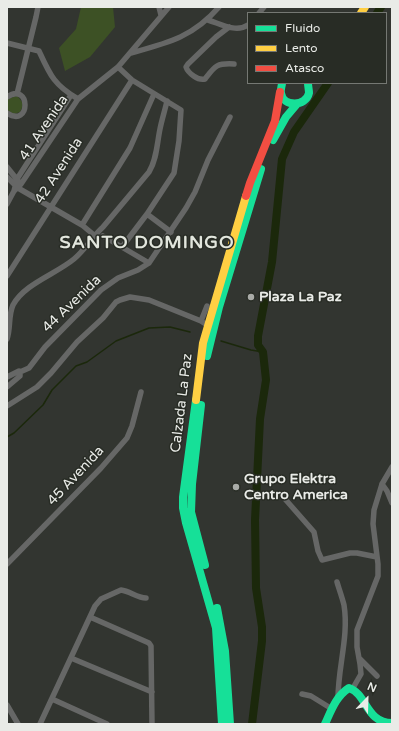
<!DOCTYPE html>
<html>
<head>
<meta charset="utf-8">
<style>
  body { margin:0 }
  #map { position:relative; width:399px; height:731px; overflow:hidden; background:#323530; font-family:"Varela Round",sans-serif }
  canvas { display:block }
  .frame { position:absolute; inset:0; border:8px solid #e9ebe7; pointer-events:none }
  .legend { position:absolute; left:247px; top:12px; width:140px; height:72px; box-sizing:border-box; background:#282c25; border:1px solid #757873; margin:0; padding:5px 7px; list-style:none; font-size:12px; color:#e9ebe7 }
  .legend li { display:flex; align-items:center; gap:8px; height:20px }
  .legend b { width:20px; border:1px solid #757873 }
  .north { position:absolute; left:347px; top:679px; width:40px; height:40px; -webkit-text-stroke:3px #282c25; paint-order:stroke; rotate:23deg; font-size:11px; font-weight:700; line-height:16px; text-align:center; color:#e9ebe7 }
  .north::after { content:''; display:block; margin:auto; width:14px; height:18px; background:#e9ebe7; clip-path:polygon(50% 0,100% 100%,50% 72%,0 100%) }
</style>
</head>
<body>
<div id="map">
<canvas width="399" height="731"></canvas>
<div class="frame"></div>
<ul class="legend">
<li><b style="height:5px;background:#16e098"></b>Fluido</li>
<li><b style="height:5px;background:#ffcf43"></b>Lento</li>
<li><b style="height:5px;background:#f24e42"></b>Atasco</li>
</ul>
<div class="north">N</div>
</div>
<script>
const context = document.querySelector('canvas').getContext('2d');
context.lineJoin = 'round';
function paint(path, color) {
  context.fillStyle = color;
  context.fill(path, 'evenodd');
}
function strokePath(path, color, width, dash) {
  context.strokeStyle = color;
  context.lineWidth = width;
  context.lineCap = dash ? 'butt' : 'round';
  context.setLineDash(dash || []);
  context.stroke(path);
}
function write(font, color, halo, rows, align = 'center') {
  context.font = font + ' "Varela Round",sans-serif';
  context.lineWidth = 3;
  context.setLineDash([]);
  context.textBaseline = 'middle';
  context.strokeStyle = halo;
  context.fillStyle = color;
  for (const [text, x, y, turn = 0] of rows) {
    context.save();
    context.translate(x, y);
    context.rotate((+turn || 0) * Math.PI / 180);
    context.textAlign = isNaN(turn) ? turn : align;
    if (halo) context.strokeText(text, 0, 0);
    context.fillText(text, 0, 0);
    context.restore();
  }
}
paint(new Path2D(`
  M81,7H113L115,27L90,57L65,71L59,48L76,29Z
  M17,96C23,102 24,104 20,112L14,114L7,110V99Z`), '#3d5125');
strokePath(new Path2D(`
  M221,341L251,350L263,352
  M7,437L14,433L43,405L52,390L76,366L87,362L116,341L149,328L170,327L190,332`), '#1b280b', 1.5);
strokePath(new Path2D(`
  M377,13L381,7
  M252,724L262,641V627L256,588L255,520L260,419L266,380L263,352L258,345V336L272,262L282,159L294,132L328,83`), '#1b280b', 8);
strokePath(new Path2D(`
  M159,7L161,15
  M259,13L264,7
  M208,20C221,24 236,33 248,25
  M229,27L216,37L188,64L186,67C188,73 198,81 205,79C215,66 216,63 234,64
  M7,43L39,51C50,75 54,85 78,99
  M131,53C168,43 193,37 219,7
  M118,67L132,80L181,110L179,141L174,173L147,214L122,247
  M17,94L36,17L38,7
  M7,97C31,81 31,129 7,113
  M7,167L19,182
  M7,177L18,188L82,225L94,235
  M14,191L17,179L71,95
  M7,204L14,191L21,184L78,99L118,67L169,7
  M147,214L171,232
  M82,225L130,148L154,94
  M103,236L149,263
  M7,276L132,80
  M201,321L207,306
  M7,339C11,328 8,316 13,305C24,284 56,274 74,259C85,250 92,237 103,227L149,172C157,159 157,143 160,129C162,119 165,110 167,101
  M7,377L19,371L20,372L29,368L45,347L101,290L118,278L138,270L149,263L186,208L195,192L208,160L230,117
  M7,387L20,376V372
  M7,406L37,387L51,373L77,342L103,318L116,302L120,300L130,297L149,300L201,321L207,325
  M382,484L387,491L392,503
  M285,499L314,532L318,551L322,560L350,553H357L377,557
  M7,564L101,468L127,438L132,426L141,392
  M337,582C339,589 342,597 344,605C349,636 338,667 338,698
  M90,617L149,643L151,646L152,724
  M71,658L152,692
  M359,658L377,676
  M353,688L361,674L360,664L357,647V630L378,576V564L373,524L374,510L382,484L392,467
  M302,694L311,696L332,709
  M52,699L107,724
  M7,705L18,724
  M40,724L95,606L101,599L121,590C130,591 137,598 146,598`), '#666766', 5.5);
strokePath(new Path2D(`
  M282,83C282,86 280,90 281,93C283,107 306,107 309,93C309,90 308,86 308,83
  M273,140L286,117L297,104
  M207,356L219,307L261,169
  M196,400L183,497V508L186,523L216,628L222,724
  M201,405L192,484L191,512L205,565
  M217,608L225,651L230,724
  M325,724C331,711 336,696 349,688C367,694 366,723 392,723`), '#16e098', 8);
strokePath(new Path2D(`
  M361,13L365,7
  M196,400L203,343L246,196`), '#ffcf43', 8);
strokePath(new Path2D(`
  M246,196L250,183L275,121L280,92`), '#f24e42', 8);
for (const [x, y, r, color] of [
  [251,297,4,"#a9aba7"],
  [236,487,4,"#a9aba7"]
]) {
  const dot = new Path2D();
  dot.arc(x, y, r, 0, 2 * Math.PI);
  context.fillStyle = color;
  context.fill(dot);
  strokePath(dot, '#282c25', 1.5);
}
write('14px', '#e9ebe7', '#282c25', [
  ["41 Avenida",44,128,-56],
  ["42 Avenida",59,171,-57],
  ["44 Avenida",72,304,-44],
  ["Calzada La Paz",182,403,-83],
  ["45 Avenida",76,476,-47]
]);
write('bold 14px', '#e9ebe7', '#282c25', [
  ["Plaza La Paz",259,297],
  ["Grupo Elektra",244,479],
  ["Centro America",244,495]
], 'left');
context.letterSpacing = '1px';
write('bold 18px', '#e2e6dd', '#282c25', [
  ["SANTO DOMINGO",147,243]
]);
context.letterSpacing = '0px';
</script>
</body>
</html>
